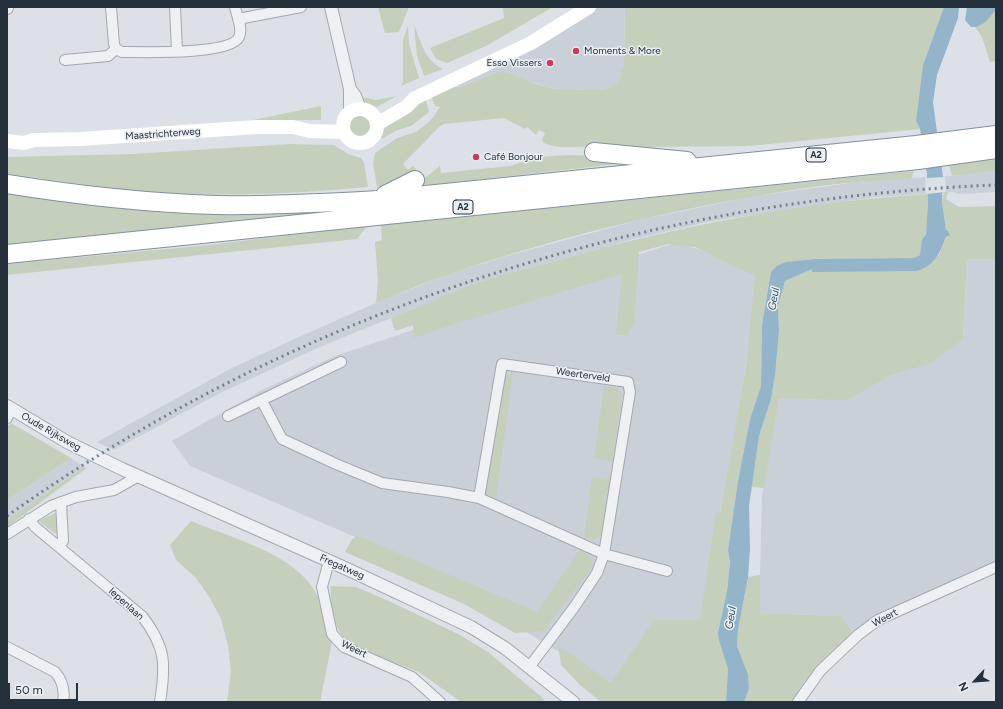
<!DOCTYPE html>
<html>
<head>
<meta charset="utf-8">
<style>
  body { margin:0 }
  #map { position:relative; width:1003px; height:709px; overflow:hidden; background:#dbe1e6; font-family:Figtree,sans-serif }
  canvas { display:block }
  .frame { position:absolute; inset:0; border:8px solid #25303d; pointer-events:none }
  .north { position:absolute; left:955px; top:661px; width:40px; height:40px; -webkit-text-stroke:3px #eaf0f4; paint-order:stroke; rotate:244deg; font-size:11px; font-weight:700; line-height:16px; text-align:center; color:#25303d }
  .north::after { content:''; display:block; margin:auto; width:14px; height:18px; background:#25303d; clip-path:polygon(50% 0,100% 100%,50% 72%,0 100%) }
  .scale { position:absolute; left:8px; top:683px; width:70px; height:18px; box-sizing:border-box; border:2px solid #25303d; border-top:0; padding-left:5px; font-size:12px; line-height:14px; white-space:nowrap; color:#25303d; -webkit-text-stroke:3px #eaf0f4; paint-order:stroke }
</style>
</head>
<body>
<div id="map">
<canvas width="1003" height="709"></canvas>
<div class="frame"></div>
<div class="north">N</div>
<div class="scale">50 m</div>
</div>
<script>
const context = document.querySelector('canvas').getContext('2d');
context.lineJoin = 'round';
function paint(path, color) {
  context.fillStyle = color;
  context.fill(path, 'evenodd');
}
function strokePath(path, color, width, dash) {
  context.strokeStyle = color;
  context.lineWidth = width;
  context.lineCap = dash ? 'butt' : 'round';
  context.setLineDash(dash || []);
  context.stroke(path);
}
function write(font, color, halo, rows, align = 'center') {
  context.font = font + ' Figtree,sans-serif';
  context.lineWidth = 3;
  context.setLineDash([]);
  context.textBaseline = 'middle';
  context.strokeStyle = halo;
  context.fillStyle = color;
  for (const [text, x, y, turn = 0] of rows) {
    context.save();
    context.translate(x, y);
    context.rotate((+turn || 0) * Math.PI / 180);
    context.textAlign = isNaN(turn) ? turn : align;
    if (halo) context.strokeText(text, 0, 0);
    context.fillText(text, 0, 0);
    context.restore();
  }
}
paint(new Path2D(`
  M599,7H625L624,63L620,79L612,87L601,90L555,89L498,72L461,87L456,86L524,54Z
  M996,171V192L959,194L953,192L876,197L712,221L634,239L526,269L381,322L322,346L220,393L114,450L97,442L230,369L301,336L376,303L449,274L510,255L639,220L755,196L873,180L952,176Z
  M677,242L759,270L720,547L701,623L614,685L404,558L190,466L172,441L262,390L335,356Z
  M967,259H996V562L874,616L853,632L841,616L759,613L762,495L779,398L963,339Z
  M71,458L84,467L7,520V500Z`), '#c9d0d8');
paint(new Path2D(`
  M378,7H409L399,32L385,33Z
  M503,7H553L486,46L447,63L436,59L430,48L504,18Z
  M625,7H944L923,65L916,121L920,129L750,146L644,147C627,151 611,148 594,147C576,146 561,150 544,143L542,140L545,133L539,130L536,135L527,127L525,129L504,118L444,124L439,127L403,164L408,170L413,166L419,172L402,180L377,187L373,163L375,153L397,138L416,132L431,120L440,107L435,106L431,96L451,87H461L498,72L508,73L533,83L555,89L601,90L612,87L620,79L624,63Z
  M996,10V61L990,62L982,37L975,27Z
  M408,25L409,44L419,78L401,86L403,82V40Z
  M414,25C422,43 424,60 443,69L424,76L417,56Z
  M397,96L377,107L363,103L362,97L376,100Z
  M426,100L429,112L411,126L397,130L382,139L380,131L388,121Z
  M321,106V120H253Z
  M349 126a11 11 0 1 1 22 0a11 11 0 1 1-22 0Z
  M290,144L334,145L348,154L361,158L364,163L368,187C301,193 234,197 167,193C114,190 60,181 7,174V157L133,154Z
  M570,155L595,156L635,162L413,187L440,166L441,173L511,166L535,157Z
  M996,159V171L952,176L949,165Z
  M914,171L911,179C851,180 793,189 734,200C638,218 542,242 450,274C425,282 401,293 376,303L378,281L375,242L382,240L381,225Z
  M7,192L372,209L7,246Z
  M944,192H948L946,199L959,207L996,206V259H967L963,339L929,364L891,375L847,400L779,398L764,488L751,487L759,436L771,399L775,376L779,331L778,306L785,281L812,269V271H917L939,255L947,236L942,202Z
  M928,194C928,214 927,236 920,255L914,258L815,259L786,262L771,272L762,325L761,386L750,419L738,481L728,550L730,562L727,591L718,631L728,669L726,702H601L580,685L561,665L558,645L611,683L654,620H700L716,513L721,512L746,366L755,276L695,247L668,244L639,252L634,324L627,335H616L622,274L451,325L414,338L413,325L395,331L391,318C414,310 435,299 458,290C492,277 528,269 562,259C682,225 804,202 928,194Z
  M368,225L357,239L7,275V264L209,245Z
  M513,372L496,499L486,495V488L503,380L506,375Z
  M604,386L617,388L622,395L613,462L594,458Z
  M11,423L71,458L7,500V427Z
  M84,467L87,468L7,527V520Z
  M592,477L611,478L603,536C596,538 591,541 584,538Z
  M58,512L59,536L38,521Z
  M191,521C231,538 294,553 316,593C325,608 322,627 332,642L320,702H227L231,671L228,645L221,619L210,598L196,578L176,560L170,545Z
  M358,536L537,612L580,549L588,555L593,565L589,572L544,631L515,633L464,604L345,552L352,539Z
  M760,575V613L841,616L853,632L805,681L792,702H744L749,689L748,674L737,646L738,630L748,577Z
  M331,586L356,587L389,601L458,634L488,652L545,700L536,702H461L419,672L351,646C335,632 329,607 331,586Z`), '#c4d0bc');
paint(new Path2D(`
  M944,7H959L958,18L937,75L933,102L943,177L942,202L946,230L948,231L950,235L946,237C940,253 935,265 917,271L812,272V269L785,281L778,306L779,331L775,376L771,399L759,436L749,506L750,548L748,577L738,630L737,646L748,674L749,689L744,702H726L728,669L719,640L718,632L727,591L730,562L728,550L738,481L750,419L761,386L762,325L771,272L777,266L786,262L815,259L914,258L920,255L922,240L926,234L928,202L927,174L920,129L916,121L923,65Z
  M967,7H996V10C988,18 983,28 971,27L965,20Z`), '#94b4c9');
paint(new Path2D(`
  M945,177L946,192L926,194L925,178Z`), '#dbe1e6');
const minor = new Path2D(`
  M111,7L114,44L116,49L122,52C142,52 231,55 239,37C243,29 237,16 235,7
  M175,7L177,51
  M238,19L301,7
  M65,60L108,56L116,49
  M262,401L282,439L336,464L382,483L448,492L479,498L604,554L667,571
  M228,416L341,362
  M7,418L11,409
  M479,498L502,364L628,382L630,392L604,554L597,573L575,606L530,666
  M29,519L35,527L142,616C166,647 166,664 160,702
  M7,534L51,506L76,497L114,490L137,477
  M59,546L63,541L61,502
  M329,561L322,587L332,634L344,647L412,677L440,702
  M7,647L55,672C63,681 65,691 63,702
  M798,702L820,671L858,635L878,620L996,567`);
const tertiary = new Path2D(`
  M331,7L350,89V113
  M7,8V7
  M350,89L355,96L360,109
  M7,406L67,442L122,469L347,569L471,627L505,648L573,702`);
const motorway = new Path2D(`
  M594,152L687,161
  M7,184C76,195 146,203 216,205C270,206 323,203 377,200L916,145L996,135
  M385,195L415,180
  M7,254L766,176L918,160L996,149`);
strokePath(minor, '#a1a8b0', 12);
strokePath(tertiary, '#a1a8b0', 14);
strokePath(motorway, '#82909d', 20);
strokePath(minor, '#eef1f4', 10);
strokePath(tertiary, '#eef1f4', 12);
strokePath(new Path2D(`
  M343 126a17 17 0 1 1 34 0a17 17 0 1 1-34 0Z
  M377,124L406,107L415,98L531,43L589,7
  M7,141L24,143L34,140L80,139L257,127H293L310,131L344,132`), '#fff', 14);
strokePath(motorway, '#fff', 18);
strokePath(new Path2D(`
  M7,516C296,311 643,199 996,185`), '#748290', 3, [2, 4]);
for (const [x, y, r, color] of [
  [576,51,4,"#d33863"],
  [550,63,4,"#d33863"],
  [476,157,4,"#d33863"]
]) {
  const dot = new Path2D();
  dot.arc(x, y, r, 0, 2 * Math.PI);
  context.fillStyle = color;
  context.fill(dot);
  strokePath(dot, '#eaf0f4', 1.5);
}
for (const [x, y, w] of [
  [816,155,20],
  [463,207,20]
]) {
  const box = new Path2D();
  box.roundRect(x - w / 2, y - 7, w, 14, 3);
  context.fillStyle = '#eaf0f4';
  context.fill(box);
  strokePath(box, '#25303d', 1);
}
write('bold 9px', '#25303d', null, [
  ["A2",816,155],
  ["A2",463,207]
]);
write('10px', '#25303d', '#eaf0f4', [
  ["Moments & More",584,51],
  ["Esso Vissers",542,63,"right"],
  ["Café Bonjour",484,157]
], 'left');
write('10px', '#25303d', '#eaf0f4', [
  ["Maastrichterweg",163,134,-4],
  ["Weerterveld",583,375,8],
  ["Oude Rijksweg",51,432,30],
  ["Fregatweg",342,567,24],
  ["Iepenlaan",126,604,42],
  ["Weert",885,618,-28],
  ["Weert",354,649,26]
]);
write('italic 11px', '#2d5572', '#eaf0f4', [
  ["Geul",774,299,-80],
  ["Geul",731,618,-81]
]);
</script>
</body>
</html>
